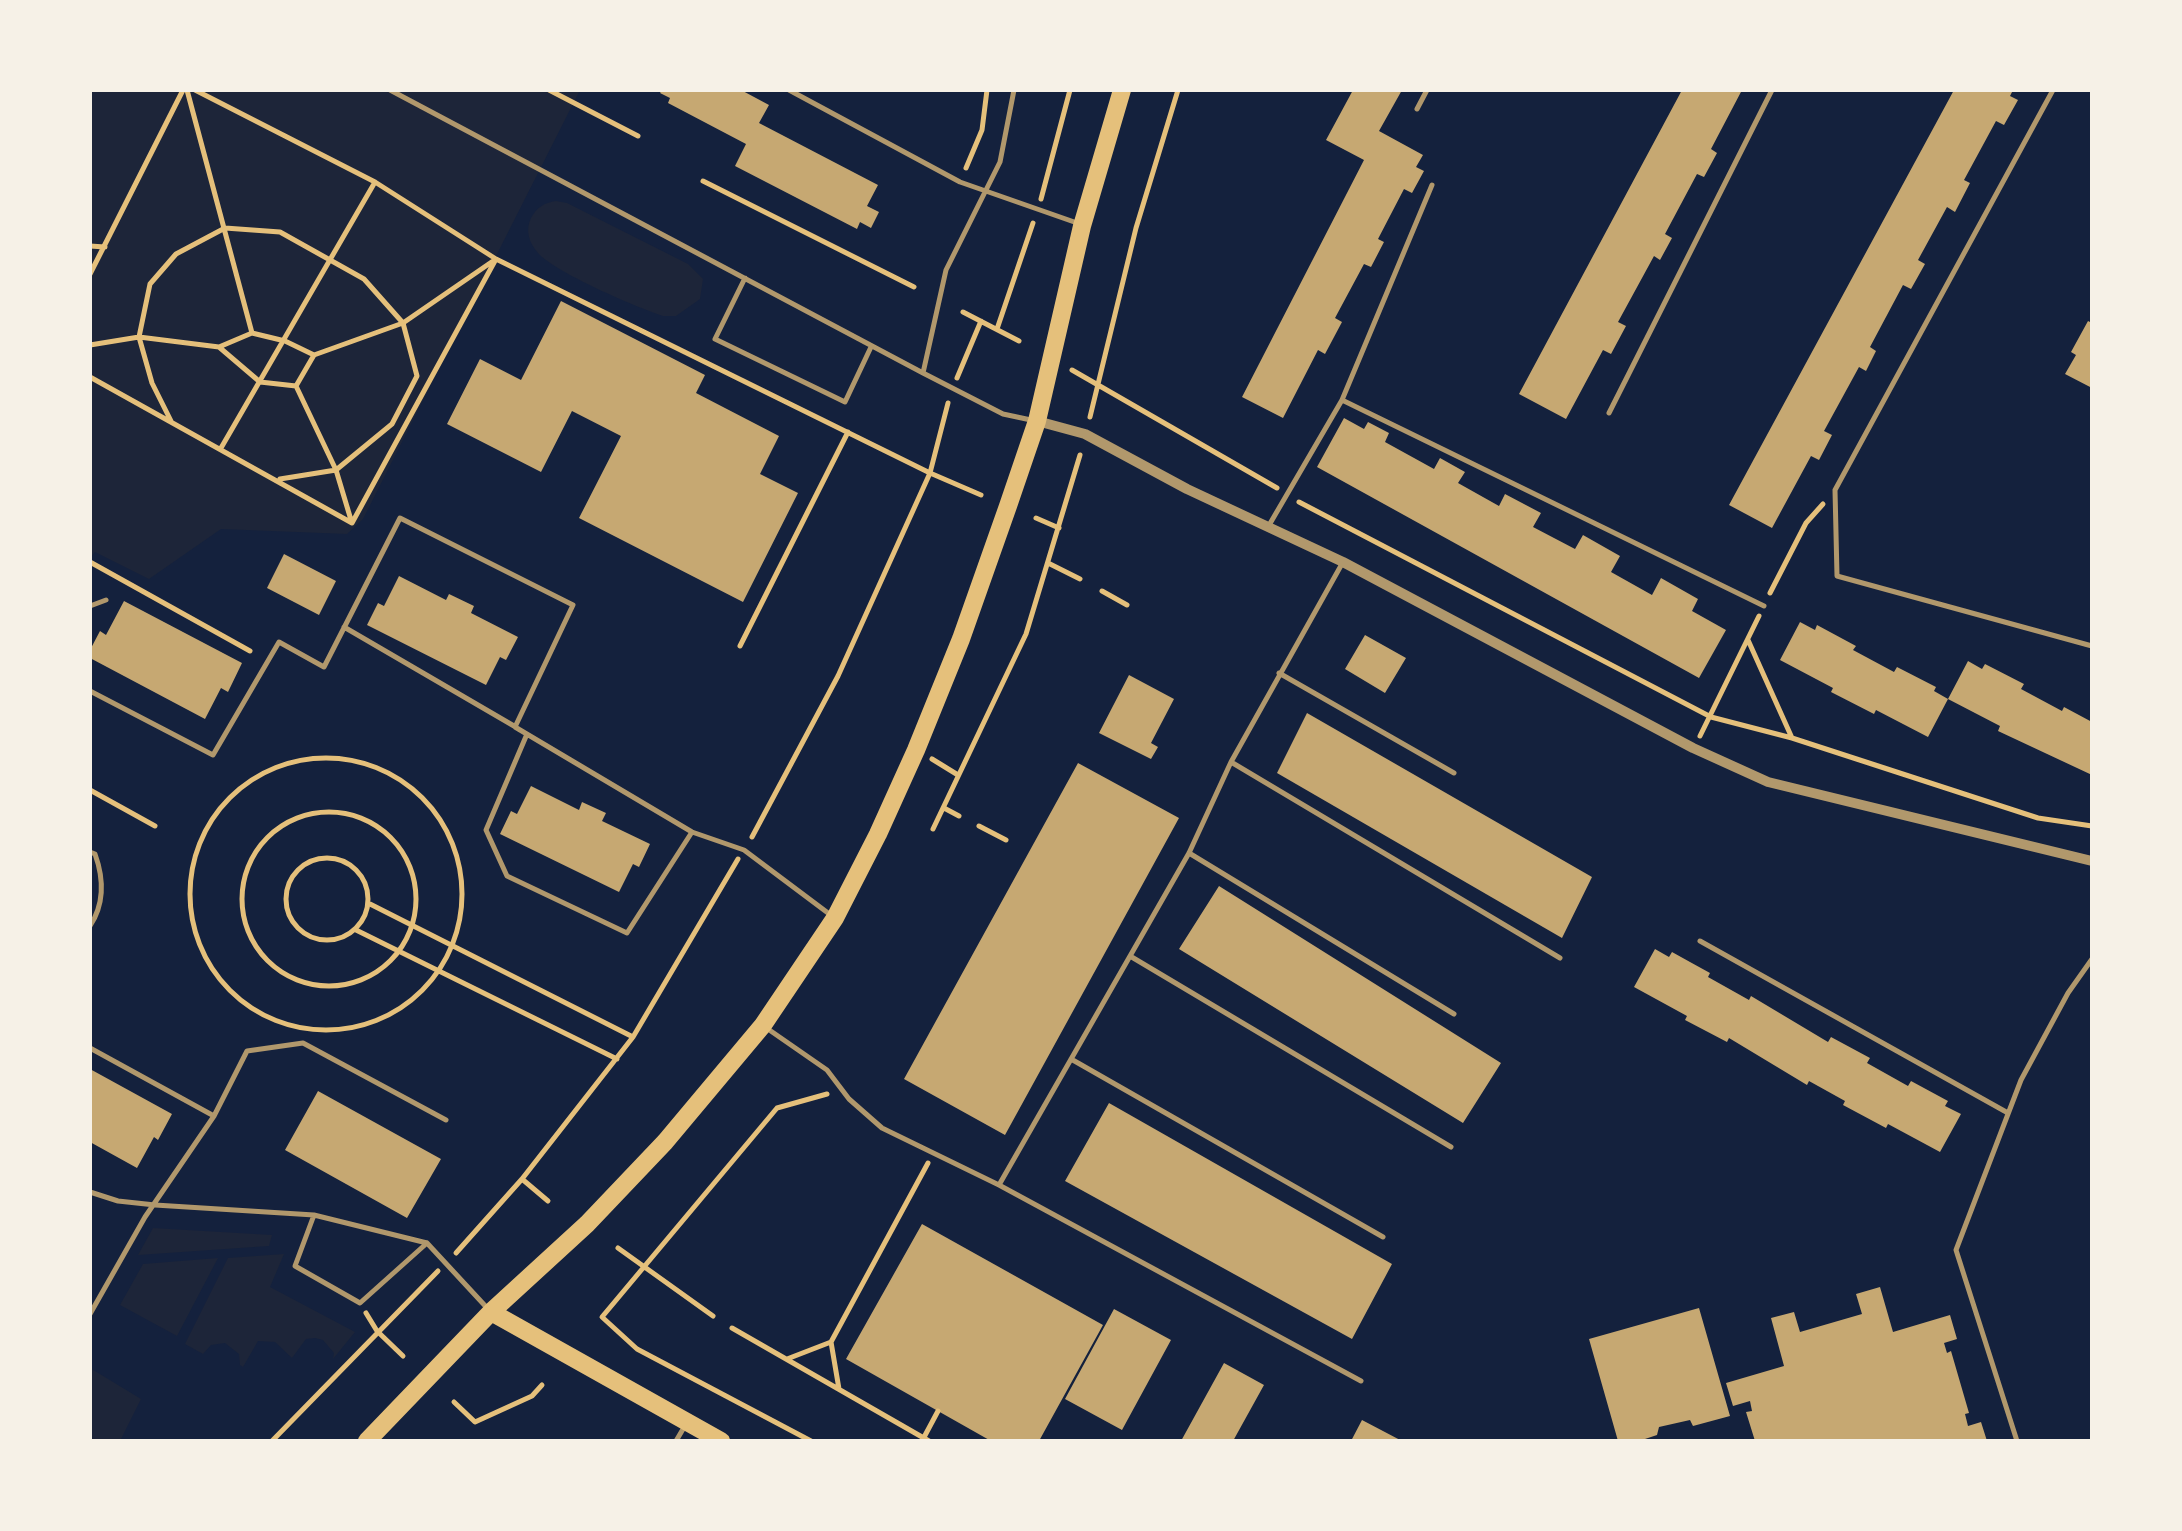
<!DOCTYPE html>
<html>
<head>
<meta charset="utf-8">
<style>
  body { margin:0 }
  #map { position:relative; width:2182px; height:1531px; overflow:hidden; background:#14213d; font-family:Rubik,sans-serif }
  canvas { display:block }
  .frame { position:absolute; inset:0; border:92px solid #f6f1e7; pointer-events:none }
</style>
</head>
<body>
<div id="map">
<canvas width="2182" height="1531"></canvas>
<div class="frame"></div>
</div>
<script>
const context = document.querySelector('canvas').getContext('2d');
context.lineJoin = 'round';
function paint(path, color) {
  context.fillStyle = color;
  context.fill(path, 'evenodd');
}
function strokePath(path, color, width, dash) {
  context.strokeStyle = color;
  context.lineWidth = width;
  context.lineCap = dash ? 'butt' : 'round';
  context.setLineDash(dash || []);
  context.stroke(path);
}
paint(new Path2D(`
  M90,90H580L363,519L347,534L221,529L149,579L95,552L90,558Z
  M556,201L567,203L688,264L703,279L700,299L676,316H663C636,307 556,273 538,253C529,243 525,230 531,218C537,207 544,203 556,201Z
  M153,1228L272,1235L269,1246L138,1255Z
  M284,1254L270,1287L355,1332L333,1359L334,1353L323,1340L315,1338L306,1339L292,1358L275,1342L258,1341L243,1367L240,1365L239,1354L225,1343L211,1345L203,1354L185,1344L228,1258Z
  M218,1258L177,1336L120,1305L143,1264Z
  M90,1368L141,1399L120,1441H96L90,1438Z`), '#1d2539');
paint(new Path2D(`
  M662,90H741L769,105L759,123L878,185L867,206L879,212L871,228L860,222L857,229L735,166L746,144L668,103L670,98L660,93Z
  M1353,90H1402L1379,131L1423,155L1416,167L1424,171L1412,193L1404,189L1378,239L1384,242L1371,267L1364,264L1335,318L1342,322L1325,354L1318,350L1283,418L1242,397L1364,160L1326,140Z
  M1682,90H1742L1711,149L1717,153L1704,177L1697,174L1665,234L1672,238L1660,260L1654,256L1618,322L1626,326L1611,354L1603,350L1566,419L1519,394Z
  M1954,90H2013L2010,96L2018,100L2004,125L1996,121L1964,180L1970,183L1955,212L1947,207L1918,260L1925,264L1911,289L1903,285L1870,347L1876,351L1866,371L1859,367L1824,431L1832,435L1819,460L1811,456L1772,528L1729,505Z
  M561,301L705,375L696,393L779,436L760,474L798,493L743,602L579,518L621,436L572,411L541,472L447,424L480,359L521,380Z
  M2088,321L2092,323V388L2065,374L2076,355L2071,352Z
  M1344,418L1364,429L1368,422L1389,433L1385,442L1434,469L1440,458L1465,472L1458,483L1499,506L1505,494L1541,513L1533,527L1575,549L1583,535L1620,556L1611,572L1652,595L1661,578L1698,599L1692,611L1726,630L1699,678L1317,467Z
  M284,554L336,581L319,615L267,588Z
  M399,576L446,600L449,594L474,606L471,613L518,637L506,660L500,657L486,685L367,625L378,603L384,606Z
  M124,601L242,663L228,692L221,688L205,719L90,658V650L100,631L106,635Z
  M1800,622L1815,630L1817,625L1856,646L1853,650L1894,672L1897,667L1936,687L1934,691L1948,699L1968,661L1982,669L1985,664L2024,684L2021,689L2062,711L2064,707L2092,722V775L1998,731L2000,726L1948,699L1928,737L1876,710L1874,714L1831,692L1833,688L1780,660Z
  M1365,635L1406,658L1385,693L1345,669Z
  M1129,675L1174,699L1151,743L1158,747L1151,759L1099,733Z
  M1307,713L1592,877L1562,938L1277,773Z
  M1078,763L1179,818L1005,1135L904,1079Z
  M531,786L579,810L582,802L606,813L602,821L650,844L639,867L633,864L619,892L500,834L511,811L517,814Z
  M1219,886L1501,1063L1463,1123L1179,949Z
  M1655,949L1669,957L1672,952L1690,962L1710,973L1708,977L1749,1000L1751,996L1828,1042L1831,1037L1870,1058L1867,1063L1908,1086L1911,1081L1948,1101L1945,1106L1961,1114L1940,1152L1888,1124L1886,1128L1843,1105L1845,1101L1809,1081L1807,1085L1729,1038L1727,1042L1685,1020L1687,1016L1634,987Z
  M90,1069L172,1114L158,1140L154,1137L137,1168L90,1142Z
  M318,1091L441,1159L407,1218L285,1150Z
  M1109,1103L1392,1264L1352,1339L1065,1181Z
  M922,1224L1103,1325L1039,1441H991L846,1359Z
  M1880,1287L1893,1332L1950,1315L1957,1339L1944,1343L1947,1353L1951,1351L1969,1413L1965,1414L1968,1426L1981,1422L1987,1441H1755L1746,1412L1752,1411L1750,1401L1733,1406L1726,1383L1784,1366L1771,1318L1794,1312L1800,1332L1862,1314L1856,1294Z
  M1699,1308L1730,1416L1693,1426L1690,1420L1659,1427L1657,1435L1639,1441H1618L1589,1339Z
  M1114,1309L1171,1340L1122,1430L1065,1399Z
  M1224,1363L1264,1385L1233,1441H1181Z
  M1362,1420L1402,1441H1351Z`), '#c6a872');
strokePath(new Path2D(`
  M187,90L252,333
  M549,90L638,136
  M966,168L982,130L987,90
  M703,181L914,287
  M1041,199L1070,90
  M90,246L105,247
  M90,274L183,90
  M963,312L1019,341
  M997,329L1033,223
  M90,345L139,337L219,347
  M314,355L285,341L252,333L219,347L260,382L296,386L314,355L403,323L496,259L930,473L948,403
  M1072,370L1277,488
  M90,377L352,523L496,259L375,182L195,90
  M957,378L981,321
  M296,386L336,470L351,520
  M1090,417L1136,228L1178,90
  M171,421L152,383L139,337L150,284L176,254L225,228L280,232L364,279L403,323L417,376L392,424L336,470L280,479
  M221,448L375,182
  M1299,502L1711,717L1792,738L2038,818L2092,826
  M1036,518L1059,528
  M90,562L250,651
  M1048,563L1080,579
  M1102,591L1127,605
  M1770,593L1806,523L1823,504
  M1748,640L1792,738
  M740,646L848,432
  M1700,736L1759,616
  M190 894a136 136 0 1 1 272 0a136 136 0 1 1-272 0Z
  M932,759L958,775
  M90,790L155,826
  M944,808L959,816
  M242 899a87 87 0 1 1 174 0a87 87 0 1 1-174 0Z
  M979,826L1006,840
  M933,829L1026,634L1080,455
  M752,837L838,676L930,473L981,495
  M286 899a41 41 0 1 1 82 0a41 41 0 1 1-82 0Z
  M370,904L633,1037
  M356,930L617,1059
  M522,1179L633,1037L738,859
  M618,1248L713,1316
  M456,1253L522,1179L548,1201
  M366,1313L377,1331L403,1356
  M732,1328L929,1441
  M787,1359L831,1342
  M839,1389L831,1342L928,1163
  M454,1402L475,1422L532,1396L542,1385
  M272,1441L438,1271
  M811,1441L637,1349L602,1317L777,1108L827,1094
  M922,1441L938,1411`), '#e5c07b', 5);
strokePath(new Path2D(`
  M390,90L923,373L1003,414L1031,420
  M789,90L960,182L1080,224
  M2053,90L1835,490L1837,576L2092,646
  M1417,109L1427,90
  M745,278L715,339L845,402L871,347
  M923,373L946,270L1000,162L1014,90
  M1342,400L1432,185
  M1609,413L1772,90
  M1268,527L1342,400L1764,606
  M90,606L106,600
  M344,627L514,726
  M1279,673L1454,773
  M90,691L213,755L279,642L324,667L400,518L573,605L515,727L692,832L744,850L832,916
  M527,734L486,830L507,876L627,933L692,832
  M1231,762L1560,958
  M90,852L95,854C104,879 105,903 90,926
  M1189,853L1454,1014
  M1700,941L2008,1113
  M1130,956L1451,1147
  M765,1027L827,1070L849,1099L882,1128L999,1185L1361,1381
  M90,1048L214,1116
  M1071,1059L1383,1237
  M999,1185L1189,853L1231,762L1343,562
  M90,1192L118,1201L155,1205L314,1215L427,1243L489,1310
  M314,1215L295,1266L360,1303L427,1243
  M90,1314L145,1217L214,1116L247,1051L303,1043L446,1120
  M676,1441L686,1424
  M2017,1441L1956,1250L2021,1080L2068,993L2092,959`), '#b1986c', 5);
strokePath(new Path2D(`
  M1037,421L1085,434L1187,489L1343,562L1693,748L1768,782L2092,861`), '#b1986c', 10);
strokePath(new Path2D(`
  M491,1312L721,1441
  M367,1441L491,1312L587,1224L665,1142L763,1025L835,918L878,834L916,750L961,639L1008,506L1037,421L1082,226L1122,90`), '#e5c07b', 18);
</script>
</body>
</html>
